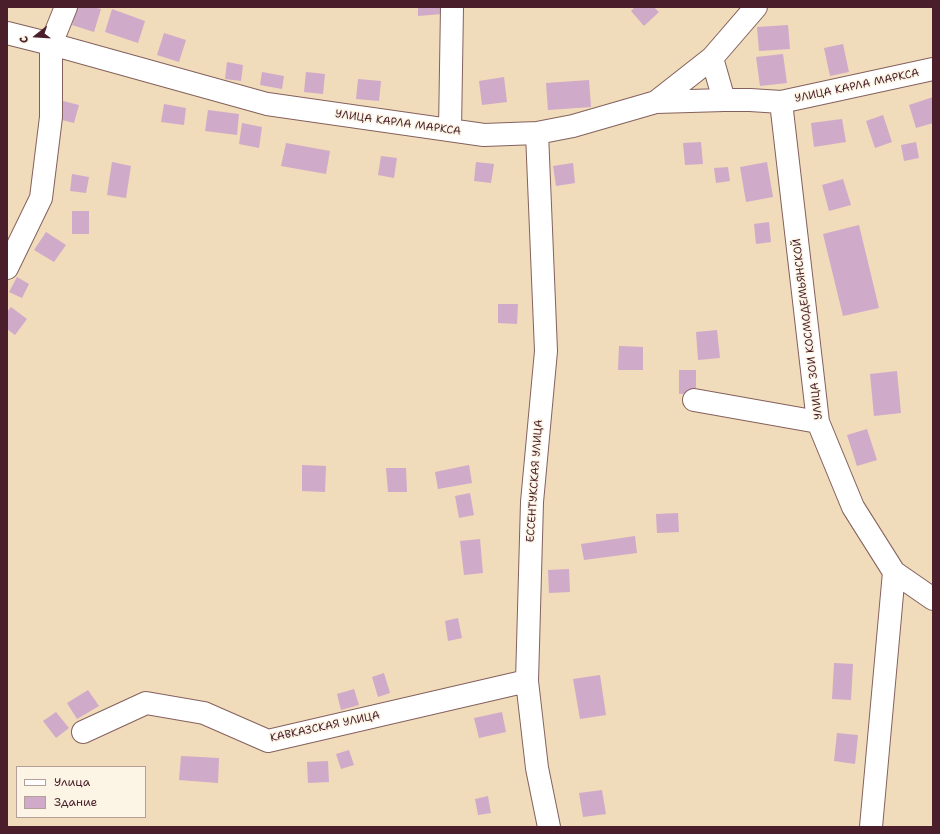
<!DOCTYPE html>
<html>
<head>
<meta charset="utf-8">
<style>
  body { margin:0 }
  #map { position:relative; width:940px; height:834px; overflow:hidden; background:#f0dbba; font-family:"Shantell Sans",sans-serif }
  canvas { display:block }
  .frame { position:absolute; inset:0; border:8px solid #4a1f2b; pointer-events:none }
  .legend { position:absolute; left:16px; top:766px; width:130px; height:52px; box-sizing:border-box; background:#fcf5e5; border:1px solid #b59f9b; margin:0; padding:5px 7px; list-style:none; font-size:12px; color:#4a1f2b }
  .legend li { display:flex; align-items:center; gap:8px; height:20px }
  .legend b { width:20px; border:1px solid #b59f9b }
  .north { position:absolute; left:16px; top:16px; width:40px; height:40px; -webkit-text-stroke:3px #fcf5e5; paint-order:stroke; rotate:253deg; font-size:11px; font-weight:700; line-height:16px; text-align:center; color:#4a1f2b }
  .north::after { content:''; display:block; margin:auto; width:14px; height:18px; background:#4a1f2b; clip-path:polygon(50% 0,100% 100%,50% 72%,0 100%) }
</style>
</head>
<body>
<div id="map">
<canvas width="940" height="834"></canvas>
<div class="frame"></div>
<ul class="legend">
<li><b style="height:5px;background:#fff"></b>Улица</li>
<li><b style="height:11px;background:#d0aac9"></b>Здание</li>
</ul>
<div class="north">С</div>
</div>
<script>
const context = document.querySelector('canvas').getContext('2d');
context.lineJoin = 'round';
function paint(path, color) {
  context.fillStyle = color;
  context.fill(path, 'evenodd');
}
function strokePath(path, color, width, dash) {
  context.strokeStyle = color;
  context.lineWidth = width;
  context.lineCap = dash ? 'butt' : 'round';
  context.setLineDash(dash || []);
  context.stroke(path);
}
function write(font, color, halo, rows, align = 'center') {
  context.font = font + ' "Shantell Sans",sans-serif';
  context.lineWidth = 3;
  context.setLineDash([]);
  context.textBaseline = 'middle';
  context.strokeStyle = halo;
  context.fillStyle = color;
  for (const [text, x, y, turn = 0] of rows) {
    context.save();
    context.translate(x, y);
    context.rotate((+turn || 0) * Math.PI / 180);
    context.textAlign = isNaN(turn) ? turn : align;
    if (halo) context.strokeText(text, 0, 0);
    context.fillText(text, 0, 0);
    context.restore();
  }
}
paint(new Path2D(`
  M77,7H93L101,9L94,32L72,25Z
  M418,7H442V14L418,16Z
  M635,7H654L659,12L644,26L631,11Z
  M112,9L145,21L138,43L105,32Z
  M788,25L790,49L759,51L757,27Z
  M164,33L186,40L179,62L157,55Z
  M843,44L849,72L830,76L824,48Z
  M783,54L787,83L760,86L756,57Z
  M227,62L243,65L241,81L225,79Z
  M262,72L284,76L282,89L260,85Z
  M306,72L325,74L323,94L304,92Z
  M504,77L507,102L482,105L479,81Z
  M358,79L381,81L379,101L356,99Z
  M589,80L591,107L548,110L546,83Z
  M933,97V123L916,128L909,105Z
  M63,101L79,105L74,123L58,119Z
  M164,104L186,108L184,125L161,122Z
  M208,110L239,114L237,135L205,131Z
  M883,115L892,142L875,148L866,121Z
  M842,119L846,142L814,147L811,123Z
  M242,123L262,127L259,148L239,144Z
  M701,142L703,164L685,165L683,143Z
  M916,142L919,158L904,161L901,145Z
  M286,143L330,151L326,174L281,166Z
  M381,156L397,158L394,178L378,175Z
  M112,162L131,166L126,198L107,195Z
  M476,162L494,164L491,183L474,181Z
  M767,162L773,197L746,202L740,167Z
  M573,163L575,183L556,186L553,166Z
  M728,167L730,181L716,183L714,168Z
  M72,174L89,177L86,193L70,191Z
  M843,179L851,205L829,211L822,185Z
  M72,211H89V234H72Z
  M769,222L771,242L756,244L754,224Z
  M859,225L879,308L843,316L823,234Z
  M46,232L66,245L54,262L34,250Z
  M17,277L29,284L22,298L9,292Z
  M498,304H518L517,324L498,323Z
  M11,307L27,319L15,335L7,329V312Z
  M717,330L720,358L698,360L696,332Z
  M619,346L643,347V370H618Z
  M679,370H696V393L679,394Z
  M897,371L901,413L874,416L870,374Z
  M867,429L877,460L857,466L847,435Z
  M302,465L326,466L325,492L302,491Z
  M469,465L472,483L438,489L435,472Z
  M386,468H406L407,492H388Z
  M470,493L474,515L459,518L455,496Z
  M678,513L679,532L657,533L656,514Z
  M635,536L637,553L584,560L581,544Z
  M480,539L483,573L464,575L460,541Z
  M569,569L570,592L549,593L548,570Z
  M458,618L462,638L448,641L445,621Z
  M834,663L853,664L851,700L832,699Z
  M384,673L390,693L378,697L372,677Z
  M600,675L606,715L580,719L573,679Z
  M354,689L359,705L341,710L337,694Z
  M88,690L99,706L77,719L67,703Z
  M56,712L69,728L56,738L43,721Z
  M502,712L506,732L479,738L474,718Z
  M837,733L858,735L855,764L834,761Z
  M349,750L354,765L341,769L336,754Z
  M181,756L219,758L218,783L179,780Z
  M328,761L329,782L308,783L307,762Z
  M602,790L606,814L583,817L579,793Z
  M488,796L491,813L478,815L475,799Z`), '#d0aac9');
const minor = new Path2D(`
  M7,33L51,44L267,104L484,135L537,133L573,126L656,102L712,58L756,7
  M712,58L724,100H750L781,102L818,422L853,507L894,572L933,599
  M656,102L724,100
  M781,102L933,69
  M450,130L452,7
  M537,133L546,351L532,502L527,681L537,768L549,827
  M7,268L41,198L51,117V44L66,7
  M694,400L818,422
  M83,732L146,703L204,713L268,741L527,681
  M871,827L894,572`);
strokePath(minor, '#84615d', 24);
strokePath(minor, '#fff', 22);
write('11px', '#4a1f2b', '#fcf5e5', [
  ["УЛИЦА КАРЛА МАРКСА",857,86,-12],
  ["УЛИЦА КАРЛА МАРКСА",398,123,8],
  ["УЛИЦА ЗОИ КОСМОДЕМЬЯНСКОЙ",808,329,-97],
  ["ЕССЕНТУКСКАЯ УЛИЦА",535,481,-86],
  ["КАВКАЗСКАЯ УЛИЦА",325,727,-12]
]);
</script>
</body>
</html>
